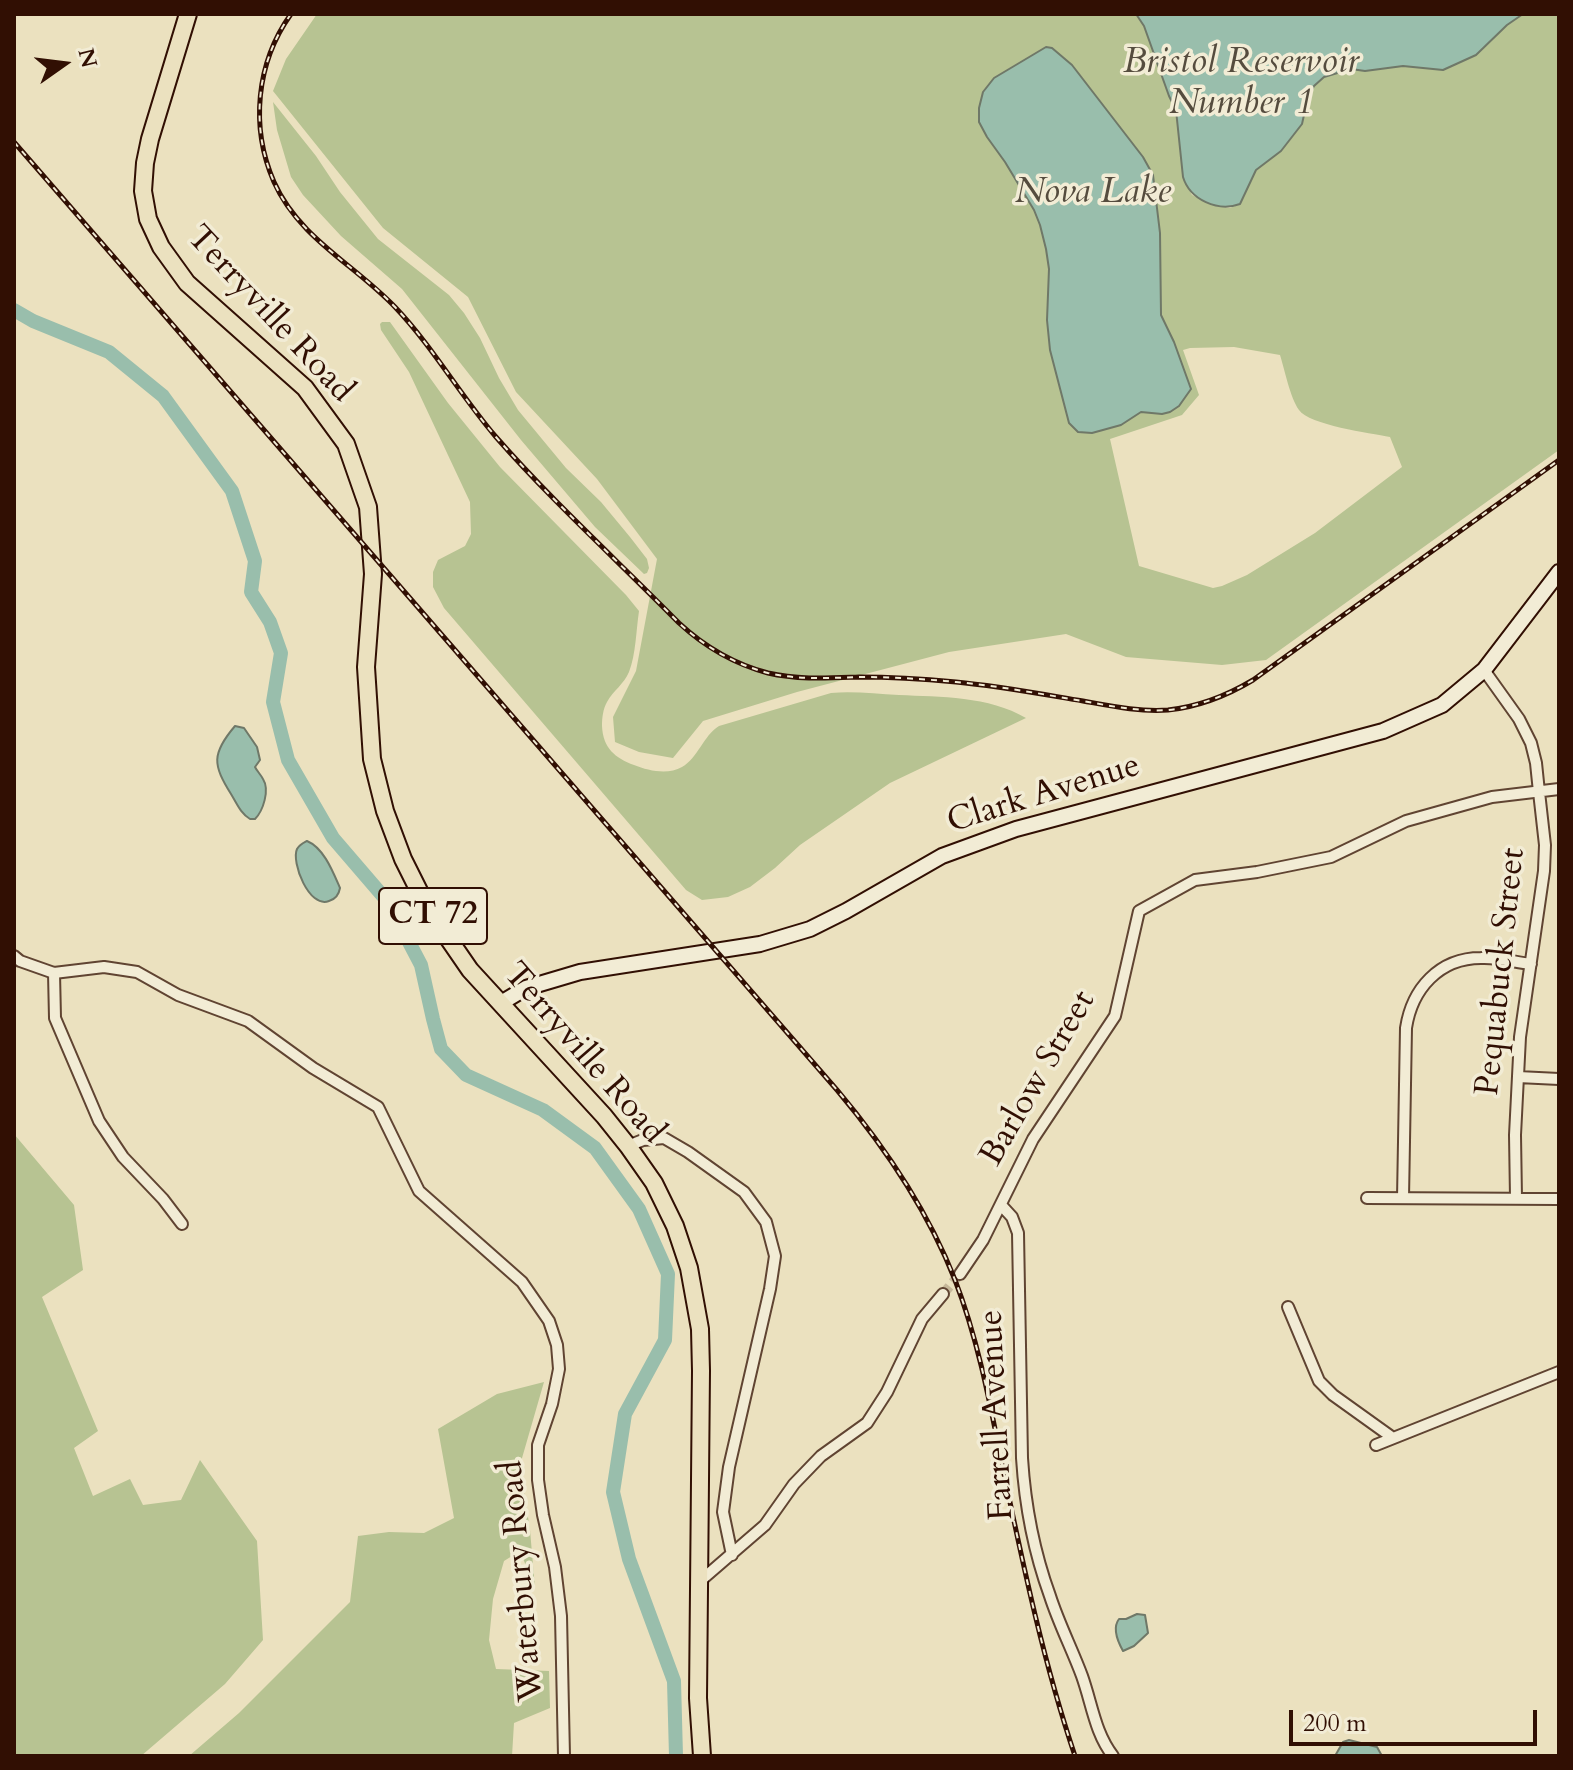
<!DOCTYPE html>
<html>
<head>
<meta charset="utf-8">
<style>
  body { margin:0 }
  #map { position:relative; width:1573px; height:1770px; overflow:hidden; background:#ebe1bf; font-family:Cardo,serif }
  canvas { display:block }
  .frame { position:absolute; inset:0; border:16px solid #310f03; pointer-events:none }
  .north { position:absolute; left:24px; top:24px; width:80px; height:80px; -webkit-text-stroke:6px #f2ecd5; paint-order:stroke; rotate:76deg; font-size:22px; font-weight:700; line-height:32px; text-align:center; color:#310f03 }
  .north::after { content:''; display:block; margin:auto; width:28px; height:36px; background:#310f03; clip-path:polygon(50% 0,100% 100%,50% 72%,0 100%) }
  .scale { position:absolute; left:1289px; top:1710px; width:248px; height:36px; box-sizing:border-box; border:4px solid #310f03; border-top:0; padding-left:10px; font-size:24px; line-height:28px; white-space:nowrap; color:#310f03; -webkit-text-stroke:6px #f2ecd5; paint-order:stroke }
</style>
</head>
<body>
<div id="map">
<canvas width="1573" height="1770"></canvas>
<div class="frame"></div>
<div class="north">N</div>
<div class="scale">200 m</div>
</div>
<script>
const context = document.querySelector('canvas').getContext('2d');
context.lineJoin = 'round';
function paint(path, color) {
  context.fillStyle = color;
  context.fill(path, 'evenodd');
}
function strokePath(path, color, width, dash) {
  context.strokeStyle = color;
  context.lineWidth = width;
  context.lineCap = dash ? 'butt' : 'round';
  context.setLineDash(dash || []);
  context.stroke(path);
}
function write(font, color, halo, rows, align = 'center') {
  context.font = font + ' Cardo,serif';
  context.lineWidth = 7;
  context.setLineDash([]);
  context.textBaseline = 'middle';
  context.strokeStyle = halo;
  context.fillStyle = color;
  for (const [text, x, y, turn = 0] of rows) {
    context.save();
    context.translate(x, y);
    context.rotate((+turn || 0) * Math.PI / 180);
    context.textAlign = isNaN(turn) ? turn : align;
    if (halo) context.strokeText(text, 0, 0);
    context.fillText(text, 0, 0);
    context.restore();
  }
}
paint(new Path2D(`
  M317,14H1136L1144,26L1169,96L1176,110L1183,177L1192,195L1216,206L1230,208L1240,204L1256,170L1281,151L1302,124L1308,97L1314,86L1324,77L1351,69L1365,71L1403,66L1443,70L1476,55L1507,25L1523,14H1559V450L1266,660L1222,665L1126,657L1066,634L949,652L797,692L703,721L673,758L639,752L615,742L613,717L636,671L657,559L597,479L516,392L468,297L383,228L273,91L286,59ZM1234,347L1280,355C1285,371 1290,397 1299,410C1309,425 1370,433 1390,437L1402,467L1315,533L1247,575L1222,586L1213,588L1139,566L1110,439L1182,415L1199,395L1183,350L1190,348Z
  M273,102L316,156L340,192L378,239L449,295L464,313L480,338L499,378L518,410L566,468L601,502L630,537L647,559L649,568L647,573L644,574L595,527L521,440L402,289L341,236L303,195L291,177L277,130Z
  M382,322H390L448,403L500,467L626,595L639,611C636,631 636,654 629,672C624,684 613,691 607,702C603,709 602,718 602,726C603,748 615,758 634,765C649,771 668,775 682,767C698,758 703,736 719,726L831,693C854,691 876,694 899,695C940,697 989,696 1026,718L890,783L800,845L775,868L750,887L728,897L702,900L686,890L444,608L433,587V572L438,560L465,546L471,534L470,502L409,372L381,330L380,324Z
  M14,1134L74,1205L83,1270L42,1297L98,1431L74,1448L93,1496L130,1479L143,1505L181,1500L200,1460L257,1541L263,1640L225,1684L141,1756H14Z
  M544,1382L520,1465L530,1530L535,1588L520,1551L504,1561L493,1599L489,1640L496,1669L549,1671L550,1708L514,1723L512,1756H189L239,1713L350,1602L358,1536L389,1532L424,1533L454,1518L438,1429L497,1394Z`), '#b7c392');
const water = new Path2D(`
  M1136,14H1523L1507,25L1476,55L1443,70L1403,66L1365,71L1351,69L1324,77L1314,86L1308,97L1302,124L1281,151L1256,170L1240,204C1218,212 1190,200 1183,177L1176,110L1169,96L1144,26Z
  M1046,47L1052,48L1072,65L1143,157L1153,175L1160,233L1161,315L1174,342L1191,389L1179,406L1170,412L1162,414L1141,412L1121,425L1092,433L1078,432L1069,423L1050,350L1047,320L1049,269L1046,249L1040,225L1034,210L1005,162L987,137L979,122V108L983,92L994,78Z
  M235,726L244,728L257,747L260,760L255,767C257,771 261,775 263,779C270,790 263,811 255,819H250C241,814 237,804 231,794C213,765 211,754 235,726Z
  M307,841C324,848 333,872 340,888C339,894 336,899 329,901C309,909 291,862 297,849C300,844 303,843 307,841Z
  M1137,1614L1145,1615L1148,1633L1134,1646L1123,1651C1118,1642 1112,1628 1119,1619H1126Z
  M1349,1740L1377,1747L1382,1756H1335L1343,1742Z`);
paint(water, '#99beac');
strokePath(water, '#6f7868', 2);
strokePath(new Path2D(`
  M14,310L33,321L109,352L163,396L232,491L255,561L251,592L270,622L281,653L273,702L288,760L333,838L388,902L421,965L433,1019L441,1049L466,1075L543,1110L595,1148L639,1209L668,1274L665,1340L625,1414L613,1492L629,1559L674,1681L676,1756`), '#99beac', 14);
strokePath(new Path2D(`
  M943,1294L960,1274`), '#c6b799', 10, [10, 5]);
const minor = new Path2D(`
  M1484,670L1519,719L1531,743L1536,763L1539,792L1545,845L1544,871L1520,1037L1515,1135L1516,1198
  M14,956L20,961L54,973L104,967L137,972L178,995L248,1021L313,1068L378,1107L419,1191L522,1282L549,1321L557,1345L559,1369L552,1404L538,1445V1480L543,1515L555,1567L561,1616L564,1756
  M54,973L55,1018L99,1121L123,1157L163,1199L182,1224
  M1518,1077L1559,1079
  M628,1146L643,1140L664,1138L688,1152L744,1192L766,1222L775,1256L770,1289L729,1467L723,1512L732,1555
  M1367,1198L1559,1199
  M1403,1198L1406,1028C1412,989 1439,958 1481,958C1497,957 1514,962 1531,964
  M1001,1205L1012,1217L1018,1233L1022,1458C1025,1505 1034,1552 1050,1596C1059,1624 1072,1649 1082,1676C1092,1704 1095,1733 1113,1756
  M960,1274L983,1240L1033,1139L1115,1016L1139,911L1195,880L1257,872L1331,857L1406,821L1492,797L1559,789
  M1288,1307L1319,1381L1333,1395L1393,1438
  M1376,1445L1559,1372
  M699,1582L765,1525L794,1484L821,1456L867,1423L887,1392L922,1319L943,1294`);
const secondary = new Path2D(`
  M501,1003L526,988L580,972L760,944L810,929L846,911L942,856L1016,829L1383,731L1442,705L1484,670L1559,572`);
const trunk = new Path2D(`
  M188,14L150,139L145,163L143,191L148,219L161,247L187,283L305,388L346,444L368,507L373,574L366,667L372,759L385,811L403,859L428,909L470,970L604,1116L628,1146L654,1183L675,1226L689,1268L700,1329L701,1371L698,1698L702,1756`);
strokePath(minor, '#604432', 14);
strokePath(secondary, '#310f03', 18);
strokePath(trunk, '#310f03', 20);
strokePath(minor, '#f2ecd5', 10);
strokePath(secondary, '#f2ecd5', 14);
strokePath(trunk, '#ebe1bf', 16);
const rail = new Path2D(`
  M291,14C256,63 250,127 274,182C299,238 354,264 395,307C433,347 460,395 496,437C553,502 618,561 679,623C705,647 734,664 768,673C798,680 829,678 859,677C892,677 924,679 956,682C999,686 1041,694 1083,701C1111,706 1139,712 1168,710C1197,707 1228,695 1253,680L1559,460
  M14,142L837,1090C885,1147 928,1211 955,1280C979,1342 991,1409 1004,1474C1024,1569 1044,1664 1075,1756`);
strokePath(rail, '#310f03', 5);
strokePath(rail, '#f2ecd5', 2, [6]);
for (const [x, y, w] of [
  [433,916,108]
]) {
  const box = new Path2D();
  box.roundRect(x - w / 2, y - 28, w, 56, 6);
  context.fillStyle = '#f2ecd5';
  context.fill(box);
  strokePath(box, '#310f03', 2);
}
write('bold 32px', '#310f03', null, [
  ["CT 72",433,916]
]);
write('34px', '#310f03', '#f2ecd5', [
  ["Terryville Road",269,315,47],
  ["Clark Avenue",1044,795,-17],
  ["Pequabuck Street",1502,972,-84],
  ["Terryville Road",583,1054,49],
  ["Barlow Street",1039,1079,-60],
  ["Farrell Avenue",998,1415,-93],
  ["Waterbury Road",523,1581,-95]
]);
write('italic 36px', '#554c3e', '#f2ecd5', [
  ["Bristol Reservoir",1241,64],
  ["Number 1",1241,105],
  ["Nova Lake",1093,194]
]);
</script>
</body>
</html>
